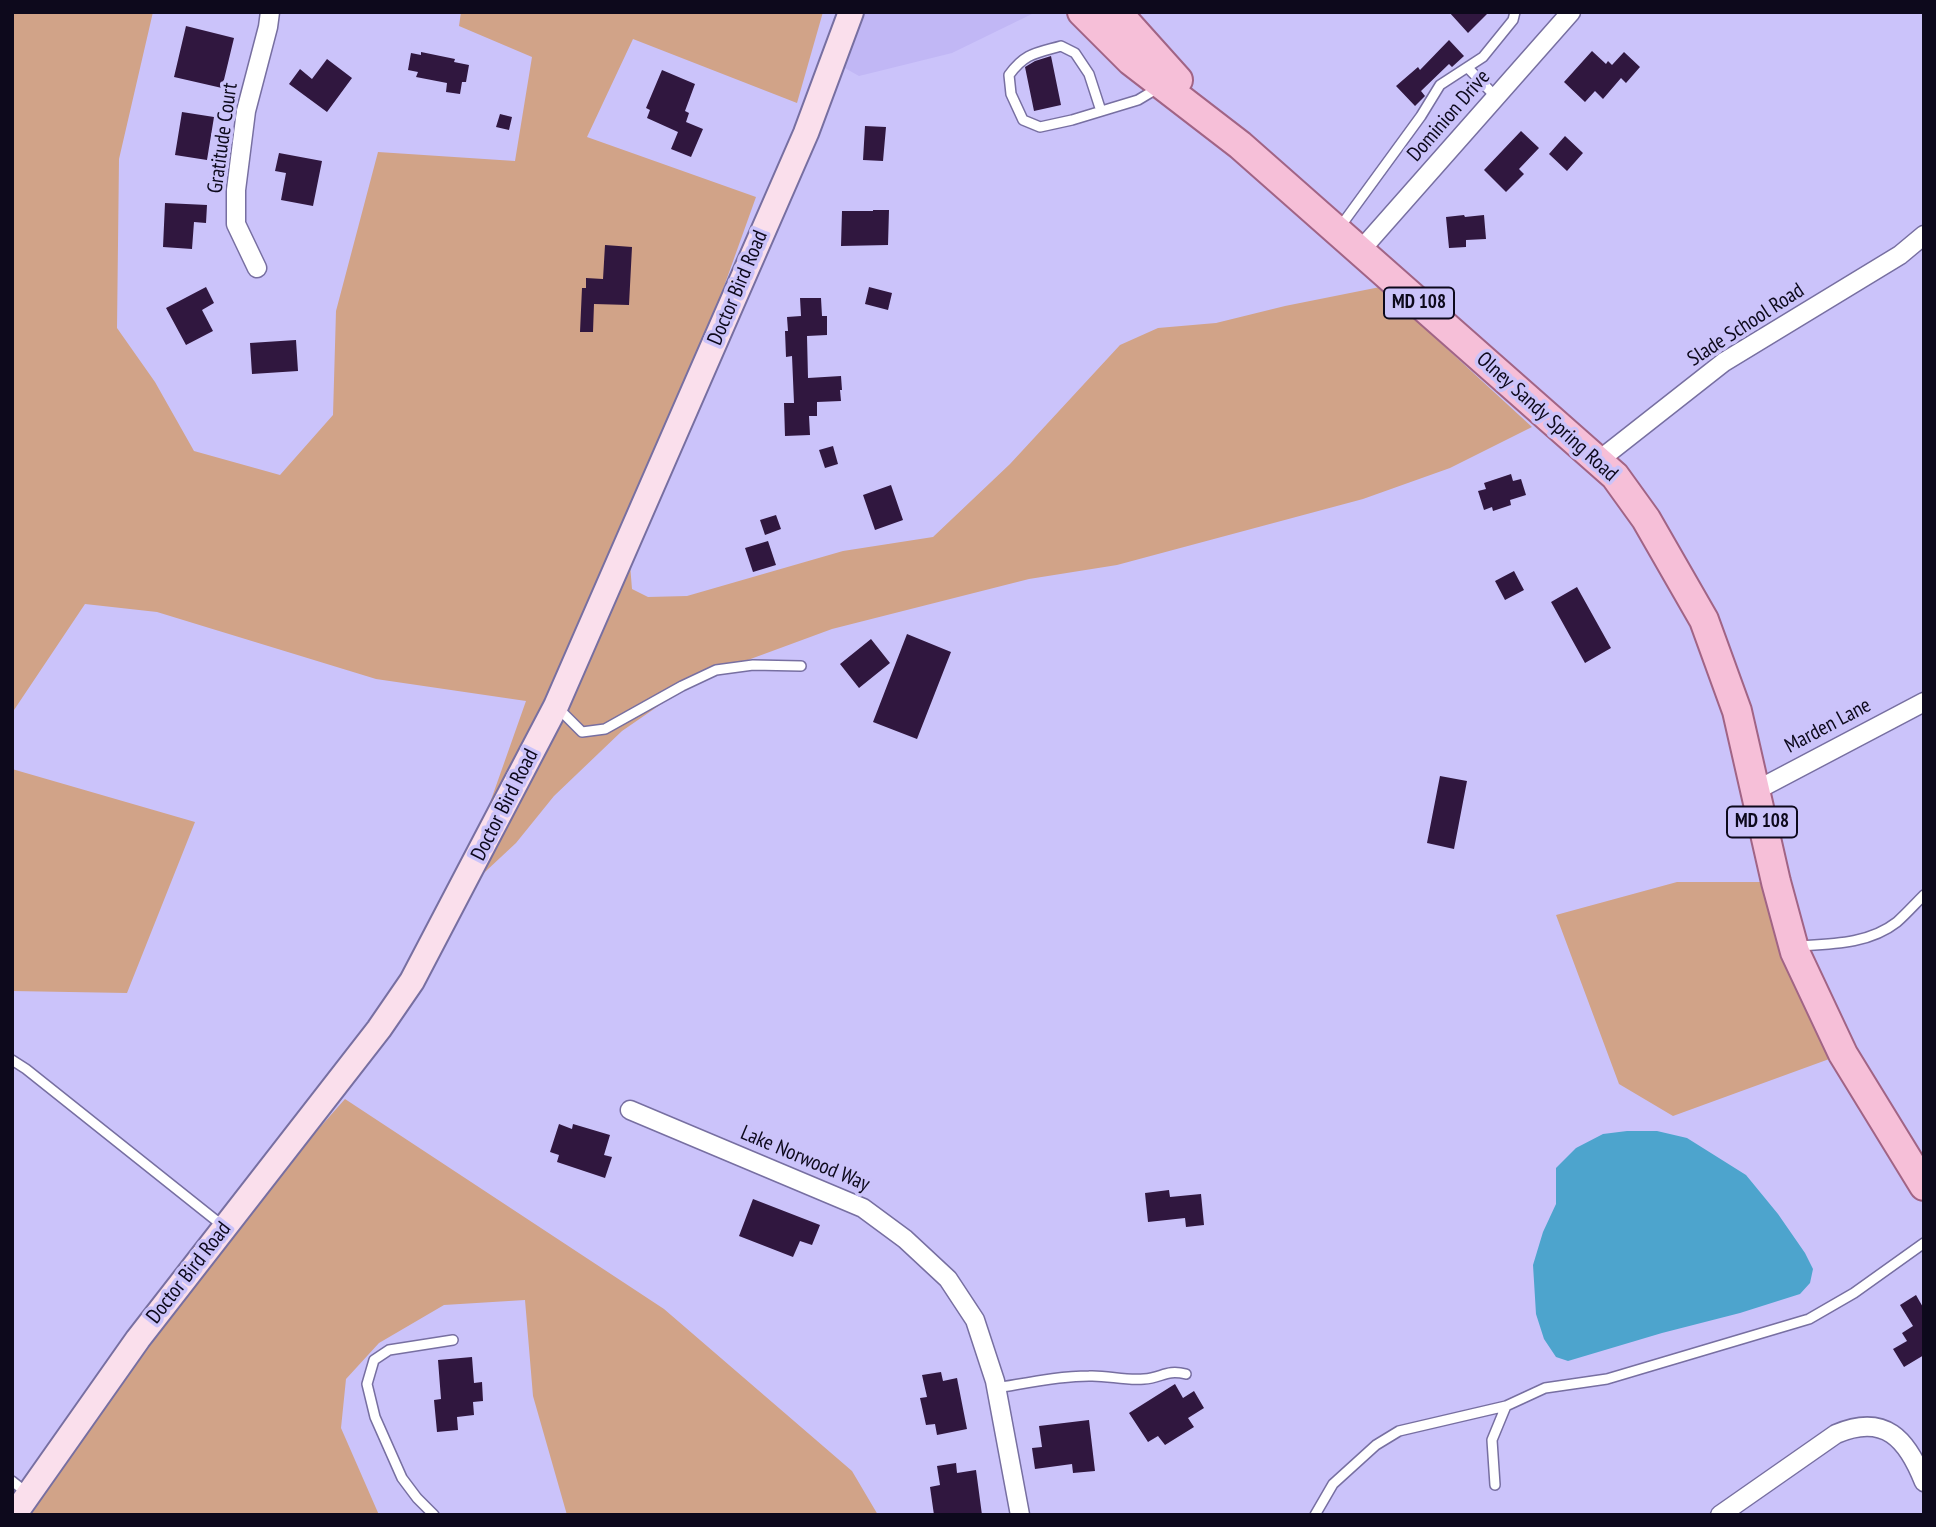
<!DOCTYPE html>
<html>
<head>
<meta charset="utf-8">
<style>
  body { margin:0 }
  #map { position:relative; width:1936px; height:1527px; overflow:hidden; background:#cbc3fa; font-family:"PT Sans Narrow",sans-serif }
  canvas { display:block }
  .frame { position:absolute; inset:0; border:14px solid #0d091c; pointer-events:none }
</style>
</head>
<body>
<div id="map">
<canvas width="1936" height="1527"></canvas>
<div class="frame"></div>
</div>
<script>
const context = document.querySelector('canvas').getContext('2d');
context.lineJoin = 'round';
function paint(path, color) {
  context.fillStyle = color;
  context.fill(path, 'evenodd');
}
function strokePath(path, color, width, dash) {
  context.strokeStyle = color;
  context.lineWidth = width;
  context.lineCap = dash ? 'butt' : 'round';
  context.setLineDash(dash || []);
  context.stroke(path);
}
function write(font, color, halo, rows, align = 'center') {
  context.font = font + ' "PT Sans Narrow",sans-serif';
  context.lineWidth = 7;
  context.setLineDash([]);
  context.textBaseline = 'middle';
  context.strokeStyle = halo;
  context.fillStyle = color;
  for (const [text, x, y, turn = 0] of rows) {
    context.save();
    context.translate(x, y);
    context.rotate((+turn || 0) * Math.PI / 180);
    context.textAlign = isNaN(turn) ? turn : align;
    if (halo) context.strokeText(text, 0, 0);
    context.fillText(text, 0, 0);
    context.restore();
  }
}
paint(new Path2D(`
  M851,12H1036L952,53L859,76L834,62Z`), '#c1b7f5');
paint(new Path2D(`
  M12,12H153L119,159L117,328L155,382L194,451L280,475L333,415L336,311L378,152L515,161L532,57L459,26L461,12H823L797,103L633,39L587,137L756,197L654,482L628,540L632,589L648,597L687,596L843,551L933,537L1010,464L1120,345L1158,328L1216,323L1285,306L1380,287L1532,427L1450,468L1363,499L1117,565L1029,579L832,629L699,678L622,731L554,796L516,843L456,899L526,701L376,679L157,612L85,604L12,713Z
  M12,769L195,822L127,993L12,991Z
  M1677,882H1776L1843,1054L1673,1116L1619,1084L1556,915Z
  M345,1099L664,1309L852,1471L878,1515H567L533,1396L525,1300L444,1305L379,1343L346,1379L341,1428L379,1515H14L174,1292Z`), '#d1a388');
paint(new Path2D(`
  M1627,1131H1657L1687,1138L1746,1175L1778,1214L1805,1253L1813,1269L1810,1283L1800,1294L1740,1313L1662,1333L1568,1361L1556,1357L1544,1339L1536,1314L1533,1265L1543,1232L1556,1204V1168L1576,1148L1603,1134Z`), '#4da4cd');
paint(new Path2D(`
  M1449,12H1489L1468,33Z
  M186,26L234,38L222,88L174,77Z
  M1449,40L1464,56L1452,67L1449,64L1421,91L1425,96L1415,106L1396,86L1418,67L1420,70Z
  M1592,51L1606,64L1608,61L1612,65L1624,52L1640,67L1626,83L1621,78L1603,99L1595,91L1585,102L1564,82Z
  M421,52L455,59L454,62L469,65L466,82H462L460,94L446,92L447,83L416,77L418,72L408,70L411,53L421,55Z
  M1051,56L1061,105L1034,111L1025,67L1035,61Z
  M327,59L352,78L327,112L289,84L300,69L312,79Z
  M662,70L695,84L685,111L689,113L686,122L703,129L691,157L671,149L678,132L647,118L650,110L646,108Z
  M182,112L214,117L207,160L175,155Z
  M500,114L512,117L509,130L496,127Z
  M865,126L886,127L883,161L863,160Z
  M1521,131L1539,148L1519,169L1524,174L1506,192L1484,170Z
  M1565,136L1583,153L1567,171L1549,154Z
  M279,153L322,161L313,206L281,200L286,173L275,171Z
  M165,203L207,205L206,223L194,222L192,249L163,247Z
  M873,210H889L888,245L841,246L842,211H873Z
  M1464,215L1465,217L1484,215L1486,239L1466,240V247L1449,248L1446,217Z
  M605,245L632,247L629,305L594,304L593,332H580L582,288H586V278L603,279Z
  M206,287L214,303L202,310L213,331L186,345L166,308Z
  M869,287L892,293L888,310L865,304Z
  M800,298H821L822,316H827V335L807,336L808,378L841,376L842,390H840L841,401L817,402V416H809L810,435L785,436L784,403H794L792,356L786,357L785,331H788L787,317L801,316Z
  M296,340L298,371L252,374L250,343Z
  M833,446L838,464L825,468L819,450Z
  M1511,474L1513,481L1521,479L1526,495L1510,500L1511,505L1493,511L1492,507L1484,510L1478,491L1486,489L1484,483Z
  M891,485L903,520L875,530L863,495Z
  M776,515L781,529L765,535L760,520Z
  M768,541L776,565L753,572L745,548Z
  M1514,571L1524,590L1505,600L1495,581Z
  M1577,587L1611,648L1585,663L1551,602Z
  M907,634L951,652L917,739L873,722Z
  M871,639L890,663L859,688L840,664Z
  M1440,776L1467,781L1454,849L1427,843Z
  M559,1124L572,1129L573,1124L610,1135L604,1155L612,1157L605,1178L557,1162L559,1155L550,1152Z
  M1169,1190L1170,1197L1201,1194L1204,1225L1186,1227L1185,1218L1148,1222L1145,1193Z
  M753,1199L820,1225L812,1245L800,1241L793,1257L739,1236Z
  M1916,1295L1924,1309V1355L1904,1367L1893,1349L1907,1341L1902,1333L1913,1326L1900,1305Z
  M472,1357L474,1383L482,1382L483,1401L473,1402L474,1415L457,1417L458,1430L437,1432L434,1400L441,1399L438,1360Z
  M941,1372L943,1381L957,1378L967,1429L937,1435L935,1424L926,1425L920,1398L927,1397L922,1375Z
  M1175,1384L1183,1398L1194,1391L1204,1408L1188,1418L1194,1427L1165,1445L1158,1436L1148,1442L1129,1413Z
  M1089,1420L1095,1471L1073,1473L1072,1464L1035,1469L1032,1448L1042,1447L1039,1426Z
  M956,1463L957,1473L976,1470L982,1515H934L930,1487L940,1485L937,1466Z`), '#30173f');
const service = new Path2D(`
  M1468,68L1496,97
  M1101,111L1089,74L1075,53L1061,46C1036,53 1025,53 1009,75L1011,94L1023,120L1040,127L1072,120L1138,100L1158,88
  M1340,227L1421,116L1440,85L1483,57L1513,20L1515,12
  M558,708L582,732L605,729L682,686L716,670L753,665L801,666
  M1798,946C1832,944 1869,944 1897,922C1906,914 1915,904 1924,895
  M12,1060L26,1069L223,1226
  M996,1388C1027,1383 1058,1376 1089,1376C1107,1375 1125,1381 1144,1379C1162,1378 1166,1369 1186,1374
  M12,1481L27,1493
  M1495,1485L1492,1440L1506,1406L1545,1388L1607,1379L1809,1319L1854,1293L1924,1243
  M434,1515L417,1498L402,1478L375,1417L367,1384L374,1360L389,1350L453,1340
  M1315,1515L1333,1484L1376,1445L1399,1431L1506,1406`);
const minor = new Path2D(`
  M1360,251L1571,12
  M257,268L236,224V190L246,111L268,27L270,12
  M1598,461L1724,362L1900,255L1924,235
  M1755,791L1924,702
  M630,1110L863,1208L905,1239L948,1279L975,1320L995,1381L1020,1515
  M1720,1515L1836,1434C1885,1413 1907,1439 1924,1482`);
const secondary = new Path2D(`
  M14,1515L138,1339L379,1029L412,981L556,706L806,133L851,12`);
const primary = new Path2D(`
  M1082,12L1131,61L1240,145L1615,476L1646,519L1704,620L1737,711L1776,882L1795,952L1843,1054L1924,1186
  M1117,12L1178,80`);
strokePath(service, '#776fa1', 12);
strokePath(minor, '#776fa1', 21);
strokePath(secondary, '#776fa1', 28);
strokePath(primary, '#a16485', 32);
strokePath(service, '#fff', 9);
strokePath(minor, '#fff', 18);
strokePath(secondary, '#fadfec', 24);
strokePath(primary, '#f6bfd8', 28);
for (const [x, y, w] of [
  [1419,303,70],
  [1762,822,70]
]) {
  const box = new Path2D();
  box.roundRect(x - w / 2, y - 15.5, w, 31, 5);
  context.fillStyle = '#cbc3fa';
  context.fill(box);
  strokePath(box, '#0d091c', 2);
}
write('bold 19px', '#0d091c', null, [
  ["MD 108",1419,303],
  ["MD 108",1762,822]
]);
write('21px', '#0d091c', '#cbc3fa', [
  ["Dominion Drive",1449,116,-49],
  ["Gratitude Court",223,138,-82],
  ["Doctor Bird Road",738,288,-67],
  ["Slade School Road",1746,325,-33],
  ["Olney Sandy Spring Road",1547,417,42],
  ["Marden Lane",1828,726,-28],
  ["Doctor Bird Road",505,805,-63],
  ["Lake Norwood Way",805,1159,23],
  ["Doctor Bird Road",189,1273,-52]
]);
</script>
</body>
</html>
